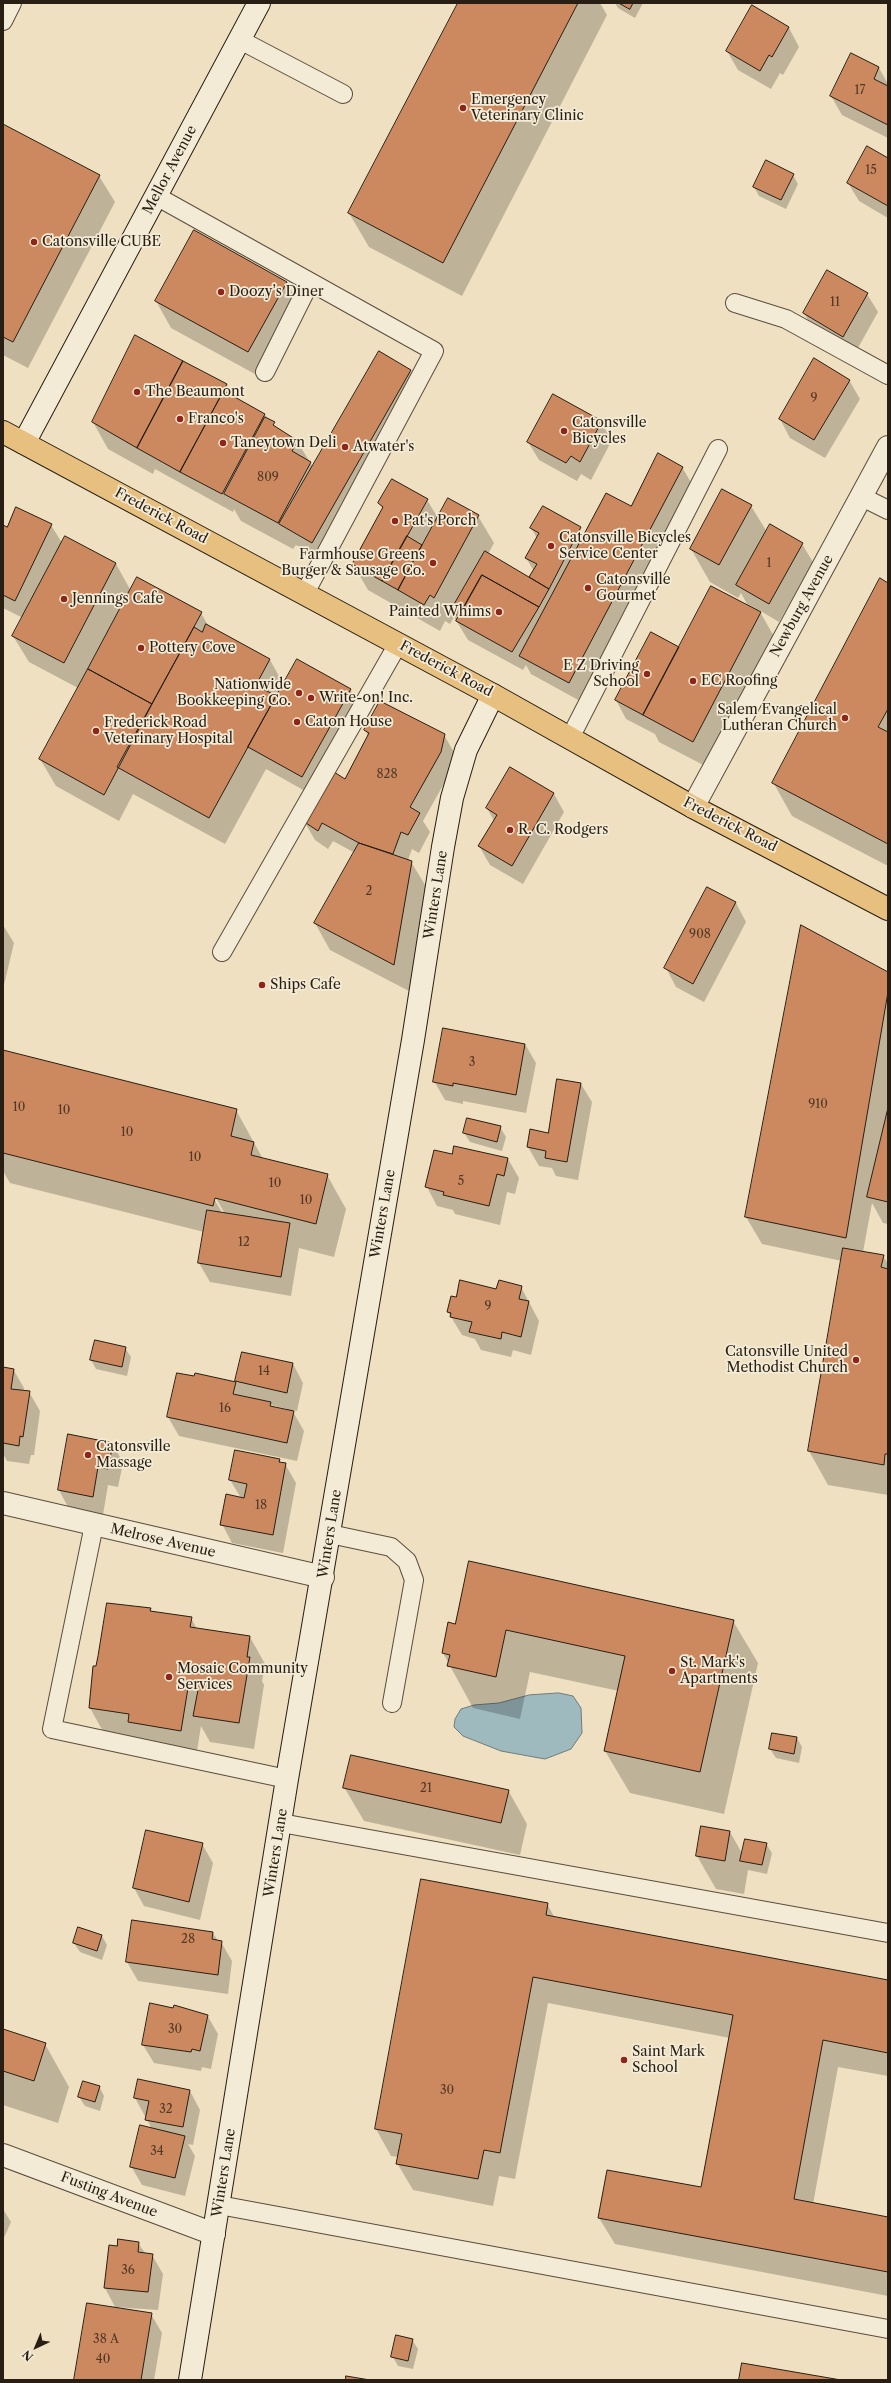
<!DOCTYPE html>
<html>
<head>
<meta charset="utf-8">
<style>
  body { margin:0 }
  #map { position:relative; width:891px; height:2383px; overflow:hidden; background:#eee0c0; font-family:"Libre Caslon Text",serif }
  canvas { display:block }
  .frame { position:absolute; inset:0; border:4px solid #281e13; pointer-events:none }
  .north { position:absolute; left:16px; top:2327px; width:40px; height:40px; -webkit-text-stroke:3px #f4ebd6; paint-order:stroke; rotate:224deg; font-size:11px; font-weight:700; line-height:16px; text-align:center; color:#281e13 }
  .north::after { content:''; display:block; margin:auto; width:14px; height:18px; background:#281e13; clip-path:polygon(50% 0,100% 100%,50% 72%,0 100%) }
</style>
</head>
<body>
<div id="map">
<canvas width="891" height="2383"></canvas>
<div class="frame"></div>
<div class="north">N</div>
</div>
<script>
const context = document.querySelector('canvas').getContext('2d');
context.lineJoin = 'round';
function paint(path, color) {
  context.fillStyle = color;
  context.fill(path, 'evenodd');
}
function strokePath(path, color, width, dash) {
  context.strokeStyle = color;
  context.lineWidth = width;
  context.lineCap = dash ? 'butt' : 'round';
  context.setLineDash(dash || []);
  context.stroke(path);
}
function write(font, color, halo, rows, align = 'center') {
  context.font = font + ' "Libre Caslon Text",serif';
  context.lineWidth = 3.5;
  context.setLineDash([]);
  context.textBaseline = 'middle';
  context.strokeStyle = halo;
  context.fillStyle = color;
  for (const [text, x, y, turn = 0] of rows) {
    context.save();
    context.translate(x, y);
    context.rotate((+turn || 0) * Math.PI / 180);
    context.textAlign = isNaN(turn) ? turn : align;
    if (halo) context.strokeText(text, 0, 0);
    context.fillText(text, 0, 0);
    context.restore();
  }
}
const water = new Path2D(`
  M559,1693L573,1696L581,1708L582,1733L571,1749L545,1759L501,1751L463,1736L454,1727L455,1719L461,1709L474,1705L499,1703L529,1695Z`);
paint(water, '#9fbabe');
strokePath(water, '#6f7c7a', 1);
paint(new Path2D(`
  M459,3H600L607,15L462,296L369,247L349,213Z
  M615,3H643L635,18L618,8Z
  M753,7L789,28L799,47L783,75L780,73L771,89L738,70L727,51Z
  M852,54L879,68L888,84V138L842,115L831,96Z
  M3,125L99,176L115,202L28,368L3,355Z
  M888,160V218L859,201L848,183Z
  M793,175L798,184L786,209L759,196L754,187Z
  M286,282L302,309L264,379L171,328L156,301Z
  M867,294L878,312L854,355L815,332L804,313Z
  M183,363L227,385L234,398L264,414L278,430L297,441L313,467L410,370L421,389L323,561L296,545L293,549L241,521L234,509L233,512L155,469L153,474L108,449L93,422Z
  M849,380L860,399L825,458L790,438L780,419Z
  M601,422L612,440L591,480L581,474L577,481L539,460L528,442Z
  M682,467L693,486L580,701L531,674L526,665L523,670L468,640L454,617L450,624L445,621L440,631L368,590L353,564L383,509L379,503L427,500L438,518L449,499L478,516L494,543L488,554L530,578L534,571L526,558L537,538L531,528H580L584,536L632,508Z
  M751,506L767,532L802,544L813,562L779,622L759,610L776,640L709,768L659,742L655,734L626,719L616,700L679,649L756,610V609L747,604L741,593L738,598L710,582L691,549Z
  M51,525L62,543L116,564L131,591L201,613L209,627L270,660L284,685L350,689L361,708L312,795L266,769L225,844L133,794L119,821L56,786L40,759L78,688L29,662L13,636L23,618L3,608V526L7,528Z
  M888,584V866L792,816L773,782Z
  M365,730L444,735L455,754L451,771L423,821L430,832L419,853L412,849L408,860L411,862L427,888L409,991L330,950L315,923L355,853L333,841L328,849L315,840L304,821L345,780L368,736Z
  M510,768L554,794L564,812L523,884L490,865L479,846L494,821L487,808Z
  M708,888L736,903L746,922L704,1002L676,987L666,968Z
  M3,925L14,943L3,989Z
  M888,973V1224L883,1223L872,1203L863,1252L883,1256L888,1264V1495L828,1485L809,1451L842,1261L762,1244L746,1217Z
  M525,1044L536,1063L526,1113L463,1101V1104L445,1100L434,1081Z
  M3,1051L236,1110L263,1159L327,1175L346,1209L334,1257L299,1248L291,1296L210,1282L199,1263L204,1232L10,1183L3,1171ZM213,1193L225,1214H223L211,1194Z
  M581,1084L592,1102L578,1180L556,1176L552,1168L539,1166L528,1147L549,1134Z
  M500,1127L506,1137L502,1151L470,1142L464,1133Z
  M455,1147L508,1159L519,1178L515,1194L507,1192L500,1225L455,1214L453,1210L437,1206L427,1187L453,1156Z
  M521,1287L539,1321L531,1355L513,1350L511,1357L481,1350L475,1339L462,1335L448,1312L456,1298Z
  M95,1341L125,1348L131,1357L127,1376L96,1369L91,1360Z
  M293,1364L303,1383L297,1411L292,1410L304,1431L297,1461L179,1436L168,1417L195,1374L238,1383L236,1381ZM271,1405L287,1409V1411L273,1408Z
  M3,1368L13,1369L24,1388L23,1392H29L40,1411L34,1455H31L29,1464L7,1461L3,1454Z
  M69,1435L113,1444L123,1463L118,1487L108,1485L103,1515L69,1509L59,1490Z
  M279,1459L281,1463L285,1464L296,1483L283,1553L232,1543L222,1524L241,1498L230,1480Z
  M150,1609L152,1612L191,1618L197,1629L250,1637L265,1664L262,1681L264,1685L254,1749L210,1742L201,1726L196,1757L105,1735L90,1708L96,1668Z
  M733,1621L758,1663L724,1814L630,1793L605,1751L619,1691L530,1672L520,1719L473,1708L443,1653L456,1625Z
  M797,1738L802,1747L799,1763L776,1758L770,1749Z
  M344,1787L508,1790L527,1824L520,1855L364,1821Z
  M730,1832L743,1855L766,1844L772,1853L767,1874L748,1870L744,1894L716,1889L697,1856Z
  M202,1844L213,1863L200,1920L144,1906L134,1888Z
  M547,1904L555,1918L888,1981V2076L838,2067L813,2204L888,2218V2296L615,2244L599,2218L702,2188L730,2038L548,2003L515,2179L499,2176L493,2206L413,2190L397,2163L398,2157L391,2156L376,2129Z
  M213,1933L218,1941L221,1942L232,1961L228,1994L138,1981L127,1962Z
  M102,1936L107,1945L102,1960L80,1952L74,1943Z
  M207,2015L218,2034L211,2069L202,2067L201,2071L154,2063L143,2045Z
  M3,2030L45,2044L69,2087L58,2123L3,2105Z
  M99,2086L104,2096L100,2111L85,2106L79,2097Z
  M190,2091L200,2110L193,2145L188,2144L195,2156L185,2196L142,2185L131,2166L152,2129L135,2098Z
  M3,2209L11,2222L3,2240Z
  M138,2243L145,2253L152,2255L163,2274L158,2310L115,2307L105,2288L118,2247Z
  M151,2314L162,2333L154,2380H75Z
  M412,2340L418,2349L413,2369L398,2366L393,2357Z`), '#0003');
const building = new Path2D(`
  M458,3H578L443,263L348,213Z
  M619,3H633L630,9Z
  M752,5L789,27L772,57L769,55L760,71L726,51Z
  M851,53L879,67L874,79L888,86V125L830,96Z
  M3,124L100,175L13,342L3,337Z
  M867,146L888,158V206L847,183Z
  M766,160L794,174L781,200L753,187Z
  M194,230L287,282L248,352L155,301Z
  M827,270L868,293L843,337L803,313Z
  M135,335L183,361L137,448L92,422Z
  M379,351L411,370L312,543L279,524Z
  M814,358L850,380L814,440L779,419Z
  M183,361L227,384L180,472L137,448Z
  M224,391L265,414L222,494L180,472Z
  M553,394L602,421L580,462L571,456L566,463L527,442Z
  M265,417L275,422L273,425L298,441L292,451L311,462L278,523L224,494Z
  M658,453L683,467L569,683L519,656L606,493L631,506Z
  M392,479L428,499L382,581L352,564L383,507L378,503Z
  M722,489L752,505L719,565L690,549Z
  M448,498L479,515L434,598L430,595L424,605L398,590Z
  M543,506L581,527L549,589L529,577L537,564L525,558L539,533L530,528Z
  M16,507L52,524L15,601L3,595V525L7,527Z
  M770,524L803,543L769,604L736,585Z
  M65,536L116,563L64,663L12,636Z
  M407,536L422,545L398,590L382,581Z
  M485,551L549,589L539,607L482,575L459,616L450,612Z
  M482,575L539,607L512,652L456,621Z
  M137,577L202,612L152,704L88,669Z
  M880,578L888,583V709L878,727L888,732V844L772,783Z
  M711,586L761,612L693,742L643,715Z
  M206,624L270,659L256,685L276,696L209,818L117,767L194,627L202,632Z
  M651,632L679,647L643,715L615,700Z
  M297,659L351,689L302,777L248,747Z
  M88,669L152,704L104,795L39,759Z
  M380,701L445,734L441,752L410,807L420,813L408,835L401,832L393,854L359,843L322,823L318,831L303,821L334,772L345,779L369,733L364,730Z
  M510,767L554,793L512,866L478,846L497,815L486,808Z
  M359,843L412,861L394,965L314,923Z
  M707,887L736,902L693,984L664,968Z
  M801,925L888,972V992L846,1238L745,1217Z
  M443,1028L525,1044L516,1095L453,1083V1086L433,1082Z
  M3,1050L237,1109L231,1136L254,1142L251,1155L328,1174L316,1224L215,1198L213,1206L3,1153Z
  M557,1079L581,1083L567,1162L545,1158L546,1151L527,1147L530,1129L548,1133Z
  M888,1108V1202L867,1197Z
  M467,1118L501,1126L497,1142L463,1133Z
  M454,1146L508,1158L504,1176L497,1174L489,1206L443,1195L444,1192L425,1187L434,1150L452,1154Z
  M207,1210L290,1223L281,1277L198,1263Z
  M843,1248L884,1255L881,1267L888,1269V1454H885L884,1465L808,1451Z
  M460,1280L496,1289L499,1280L522,1286L519,1299L529,1301L521,1337L502,1332L501,1339L469,1332L472,1322L450,1317L451,1313L447,1312L451,1296L456,1297Z
  M95,1340L126,1347L122,1367L90,1360Z
  M242,1352L293,1363L287,1393L235,1381Z
  M3,1367L14,1369L11,1389L30,1391L23,1437L20,1436L19,1446L3,1443Z
  M177,1373L194,1376L195,1373L236,1382L233,1394L271,1402L270,1406L294,1411L287,1443L167,1417Z
  M68,1434L113,1443L108,1469L98,1467L93,1497L58,1490Z
  M235,1450L280,1459L279,1462L286,1463L273,1535L220,1525L226,1494L244,1498L247,1484L229,1480Z
  M469,1561L734,1620L700,1772L604,1751L625,1656L506,1630L496,1677L447,1666L450,1655L442,1653L448,1622L455,1624Z
  M107,1603L151,1608L150,1611L192,1617L190,1627L250,1636L247,1657H250L239,1723L193,1716L198,1690L188,1688L181,1731L128,1722L129,1714L89,1708L93,1666H96L98,1656Z
  M772,1733L797,1737L794,1754L769,1749Z
  M351,1755L509,1790L501,1823L343,1788Z
  M701,1826L730,1831L725,1861L696,1856Z
  M146,1830L203,1843L189,1902L133,1888Z
  M745,1839L767,1843L762,1865L740,1861Z
  M421,1879L548,1903L546,1915L888,1980V2053L823,2040L794,2199L888,2217V2272L598,2218L607,2170L701,2187L733,2015L533,1977L500,2153L484,2150L478,2179L396,2164L402,2134L375,2129Z
  M132,1920L213,1932L212,1939L222,1941L218,1975L126,1962Z
  M78,1927L102,1935L97,1951L73,1943Z
  M150,2003L173,2008L174,2005L208,2015L200,2051L192,2049L191,2052L142,2045Z
  M3,2029L46,2043L34,2081L3,2071Z
  M138,2079L190,2090L183,2127L145,2120L149,2101L134,2098Z
  M83,2081L100,2086L95,2102L78,2097Z
  M140,2125L185,2136L175,2178L130,2167Z
  M118,2239L139,2242L138,2252L153,2254L148,2292L104,2288L109,2245L117,2246Z
  M87,2303L152,2313L141,2380H74Z
  M396,2335L413,2339L408,2361L391,2357Z
  M742,2363L841,2380H739Z
  M346,2376L370,2380H346Z`);
paint(building, '#cc8960');
strokePath(building, '#281e13', 1);
const lane = new Path2D(`
  M3,21L12,3
  M240,40L343,94
  M156,196L434,351L305,593
  M735,303L786,319L888,375
  M265,372L310,282
  M862,497L888,510
  M570,738L718,449
  M222,952L398,644
  M94,1525L52,1729L287,1779
  M330,1534L391,1547L407,1561L414,1580L392,1703
  M281,1823L888,1933
  M219,2205L888,2329`);
const street = new Path2D(`
  M693,807L888,447
  M3,1503L323,1577
  M3,2155L214,2234`);
const secondary = new Path2D(`
  M24,443L259,3
  M190,2380L287,1779L413,1040L443,847L452,798L466,750L493,695`);
const primary = new Path2D(`
  M3,432L493,695L693,807L888,909`);
strokePath(lane, '#5a4e3e', 20);
strokePath(street, '#5a4e3e', 24);
strokePath(secondary, '#281e13', 24);
strokePath(primary, '#281e13', 24);
strokePath(lane, '#f4ebd6', 18);
strokePath(street, '#f4ebd6', 22);
strokePath(secondary, '#f4ebd6', 22);
strokePath(primary, '#e7c080', 22);
for (const [x, y, r, color] of [
  [463,108,4,"#8f2418"],
  [34,242,4,"#8f2418"],
  [221,292,4,"#8f2418"],
  [137,392,4,"#8f2418"],
  [180,419,4,"#8f2418"],
  [564,431,4,"#8f2418"],
  [223,443,4,"#8f2418"],
  [345,447,4,"#8f2418"],
  [395,521,4,"#8f2418"],
  [551,546,4,"#8f2418"],
  [433,563,4,"#8f2418"],
  [588,588,4,"#8f2418"],
  [64,599,4,"#8f2418"],
  [499,612,4,"#8f2418"],
  [141,648,4,"#8f2418"],
  [647,674,4,"#8f2418"],
  [693,681,4,"#8f2418"],
  [299,693,4,"#8f2418"],
  [311,698,4,"#8f2418"],
  [845,718,4,"#8f2418"],
  [297,722,4,"#8f2418"],
  [96,731,4,"#8f2418"],
  [510,830,4,"#8f2418"],
  [262,985,4,"#8f2418"],
  [856,1360,4,"#8f2418"],
  [88,1455,4,"#8f2418"],
  [672,1671,4,"#8f2418"],
  [169,1677,4,"#8f2418"],
  [624,2060,4,"#8f2418"]
]) {
  const dot = new Path2D();
  dot.arc(x, y, r, 0, 2 * Math.PI);
  context.fillStyle = color;
  context.fill(dot);
  strokePath(dot, '#f4ebd6', 1.5);
}
write('12px', '#513926', null, [
  ["17",860,91],
  ["15",871,171],
  ["11",835,303],
  ["9",814,399],
  ["809",268,478],
  ["1",769,564],
  ["828",387,775],
  ["2",369,892],
  ["908",700,935],
  ["3",472,1063],
  ["910",818,1105],
  ["10",19,1108],
  ["10",64,1111],
  ["10",127,1133],
  ["10",195,1158],
  ["5",461,1182],
  ["10",275,1184],
  ["10",306,1201],
  ["12",244,1243],
  ["9",488,1307],
  ["14",264,1372],
  ["16",225,1409],
  ["18",261,1506],
  ["21",426,1789],
  ["28",188,1940],
  ["30",175,2030],
  ["30",447,2091],
  ["32",166,2110],
  ["34",157,2152],
  ["36",128,2271],
  ["38 A",106,2340],
  ["40",103,2360]
]);
write('14px', '#281e13', '#f4ebd6', [
  ["Emergency",471,100],
  ["Veterinary Clinic",471,116],
  ["Catonsville CUBE",42,242],
  ["Doozy’s Diner",229,292],
  ["The Beaumont",145,392],
  ["Franco's",188,419],
  ["Catonsville",572,423],
  ["Bicycles",572,439],
  ["Taneytown Deli",231,443],
  ["Atwater's",353,447],
  ["Pat's Porch",403,521],
  ["Catonsville Bicycles",559,538],
  ["Service Center",559,554],
  ["Farmhouse Greens",425,555,"right"],
  ["Burger & Sausage Co.",425,571,"right"],
  ["Catonsville",596,580],
  ["Gourmet",596,596],
  ["Jennings Cafe",72,599],
  ["Painted Whims",491,612,"right"],
  ["Pottery Cove",149,648],
  ["E Z Driving",639,666,"right"],
  ["School",639,682,"right"],
  ["EC Roofing",701,681],
  ["Nationwide",291,685,"right"],
  ["Bookkeeping Co.",291,701,"right"],
  ["Write-on! Inc.",319,698],
  ["Salem Evangelical",837,710,"right"],
  ["Lutheran Church",837,726,"right"],
  ["Caton House",305,722],
  ["Frederick Road",104,723],
  ["Veterinary Hospital",104,739],
  ["R. C. Rodgers",518,830],
  ["Ships Cafe",270,985],
  ["Catonsville United",848,1352,"right"],
  ["Methodist Church",848,1368,"right"],
  ["Catonsville",96,1447],
  ["Massage",96,1463],
  ["St. Mark's",680,1663],
  ["Apartments",680,1679],
  ["Mosaic Community",177,1669],
  ["Services",177,1685],
  ["Saint Mark",632,2052],
  ["School",632,2068]
], 'left');
write('14px', '#281e13', '#f4ebd6', [
  ["Mellor Avenue",170,170,-62],
  ["Frederick Road",161,516,28],
  ["Newburg Avenue",802,606,-61],
  ["Frederick Road",446,669,28],
  ["Frederick Road",730,825,27],
  ["Winters Lane",436,895,-81],
  ["Winters Lane",383,1214,-80],
  ["Winters Lane",330,1534,-81],
  ["Melrose Avenue",163,1541,13],
  ["Winters Lane",276,1853,-81],
  ["Winters Lane",224,2173,-81],
  ["Fusting Avenue",109,2195,21]
]);
</script>
</body>
</html>
